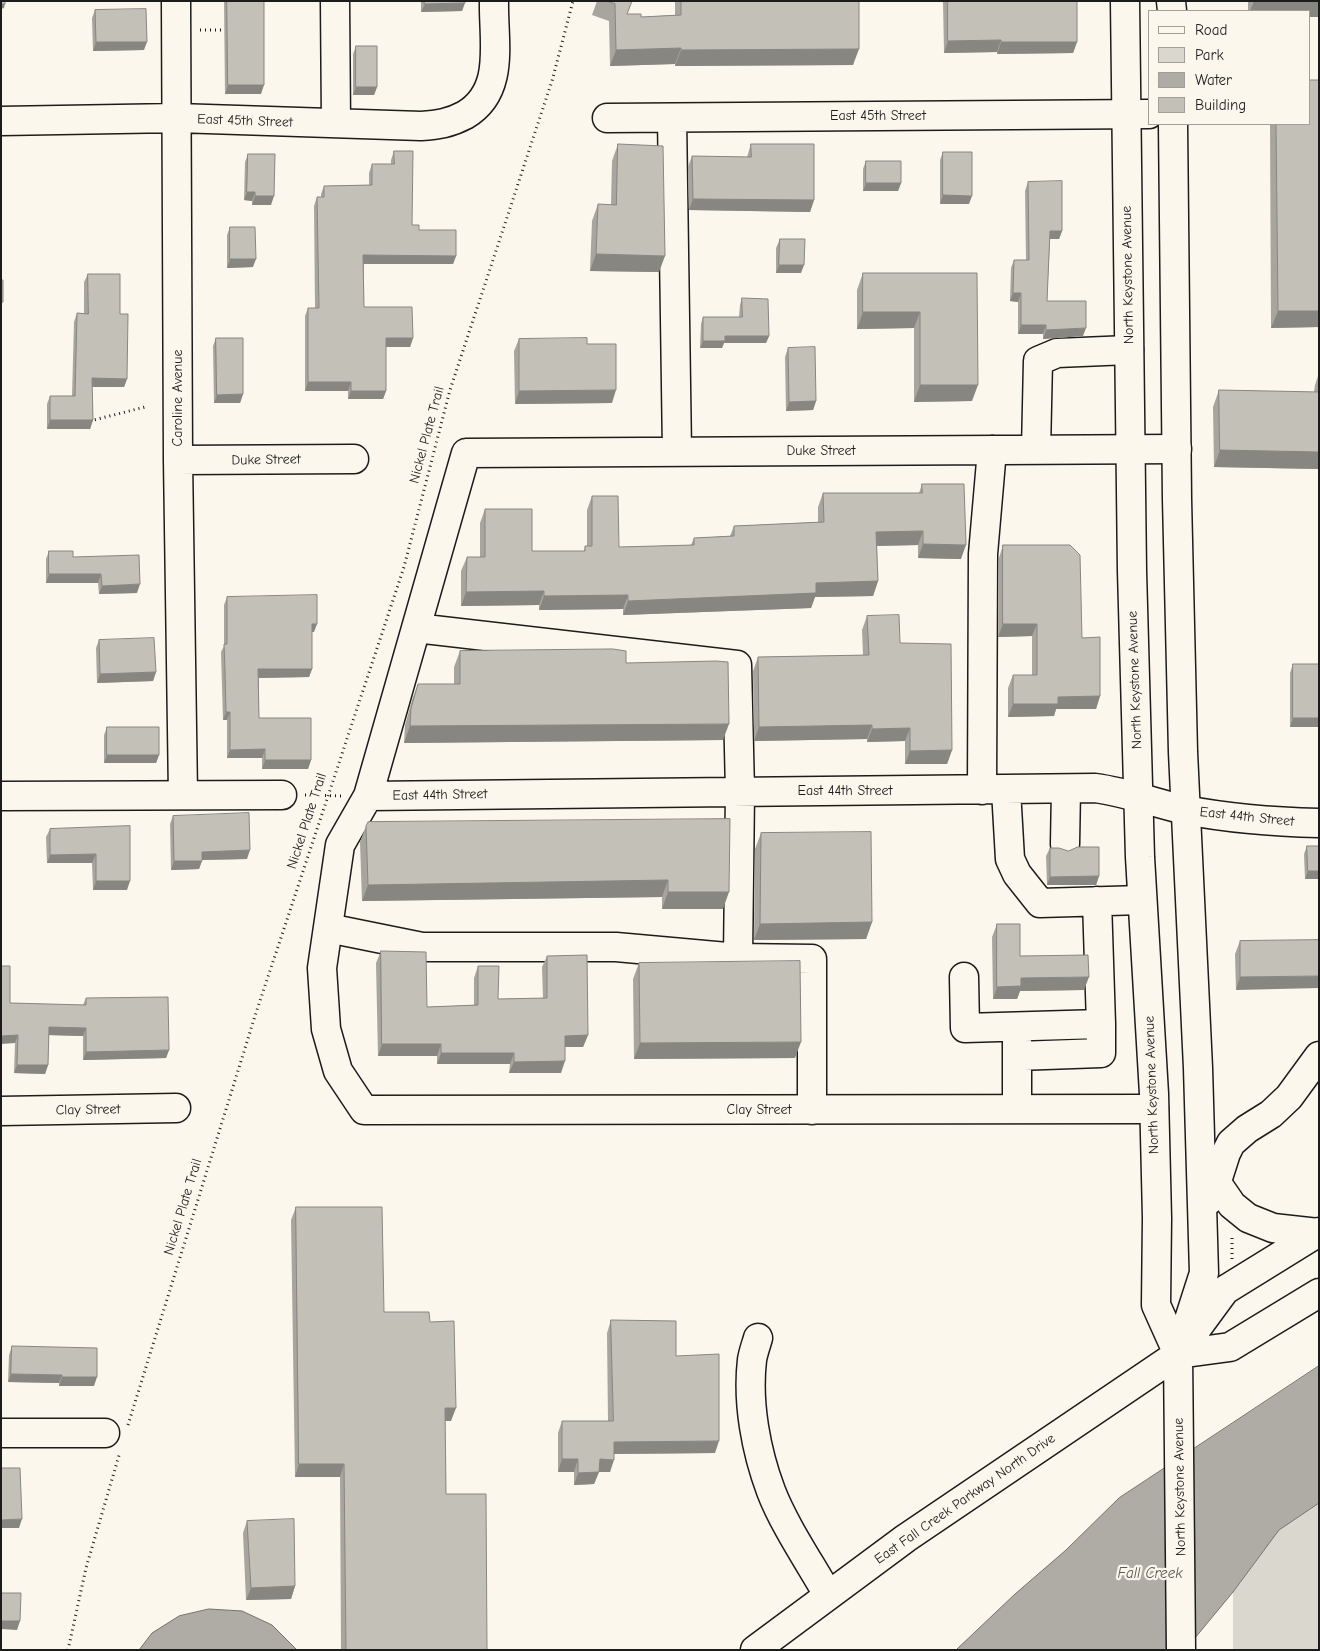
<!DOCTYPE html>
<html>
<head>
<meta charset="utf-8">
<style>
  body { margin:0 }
  #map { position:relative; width:1320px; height:1651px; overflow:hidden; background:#fbf7ec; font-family:"Comic Neue",sans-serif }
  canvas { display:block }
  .frame { position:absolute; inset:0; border:2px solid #1c1c1c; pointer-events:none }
  .legend { position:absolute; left:1148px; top:10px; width:162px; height:115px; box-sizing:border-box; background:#fbf7ec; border:1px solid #a29f99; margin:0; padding:6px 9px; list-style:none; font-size:15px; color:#1c1c1c }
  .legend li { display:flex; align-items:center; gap:10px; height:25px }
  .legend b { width:25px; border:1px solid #a29f99 }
</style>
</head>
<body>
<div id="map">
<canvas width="1320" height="1651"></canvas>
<div class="frame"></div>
<ul class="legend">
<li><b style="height:6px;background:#fbf7ec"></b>Road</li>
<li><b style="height:14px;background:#dad7ce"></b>Park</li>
<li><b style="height:14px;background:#afaca5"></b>Water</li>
<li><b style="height:14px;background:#c3c0b8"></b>Building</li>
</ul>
</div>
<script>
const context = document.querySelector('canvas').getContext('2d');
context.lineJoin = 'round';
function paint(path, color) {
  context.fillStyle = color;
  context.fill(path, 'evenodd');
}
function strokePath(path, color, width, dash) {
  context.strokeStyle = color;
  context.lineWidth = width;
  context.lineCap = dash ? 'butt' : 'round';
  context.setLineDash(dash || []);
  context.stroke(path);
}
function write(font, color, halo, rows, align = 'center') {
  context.font = font + ' "Comic Neue",sans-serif';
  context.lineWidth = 4.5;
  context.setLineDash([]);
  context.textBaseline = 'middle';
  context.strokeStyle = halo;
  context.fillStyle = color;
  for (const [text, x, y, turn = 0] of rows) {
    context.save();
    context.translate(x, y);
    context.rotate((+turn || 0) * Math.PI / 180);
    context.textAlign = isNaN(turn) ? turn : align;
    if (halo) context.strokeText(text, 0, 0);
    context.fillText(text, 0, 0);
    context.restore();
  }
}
paint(new Path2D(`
  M1319,1503V1650H1233V1592L1279,1530Z`), '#dad7ce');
const water = new Path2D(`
  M1319,1366V1503L1279,1530L1233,1592L1185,1650H956L1015,1594L1066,1550L1119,1498Z
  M209,1609L242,1611L272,1625L297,1650H139L152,1633L179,1616Z`);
paint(water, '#afaca5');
strokePath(water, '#74726e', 1);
const minor = new Path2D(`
  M176,1L178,460L183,795
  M335,1L336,123
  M607,118L1149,114
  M672,118L677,452
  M1,121L177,118L421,126C438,125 450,123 465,115C506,91 493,41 494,1
  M1036,450L1038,361L1057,353L1129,350
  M178,460L354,459
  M416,628L737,665L740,792L738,958L812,959V1110
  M982,790L983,554L992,450
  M1006,790L1010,859L1017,874L1040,903L1142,900
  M1,796L282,795
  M368,796L1095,788C1126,792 1155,803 1185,810C1227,818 1276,822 1319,823
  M1065,844L1066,789
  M328,928L422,947H616L738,958
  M964,977L965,1028L1101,1024L1097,901
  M1017,1056L1101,1053V1024
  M1017,1109V1039
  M1154,1109L364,1110L338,1071L326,1029L322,968L340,845L368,796L466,453L1177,449
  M1,1111L176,1108
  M1209,1200L1217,1181L1226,1153L1231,1143L1247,1129L1271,1114L1289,1097L1319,1056
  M758,1338C756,1345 753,1353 752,1360C747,1403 756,1451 771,1491C784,1525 810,1563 828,1595
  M1,1433H105`);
const major = new Path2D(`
  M1125,1L1132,571L1140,857L1154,1094L1157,1218L1156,1305L1178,1354
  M1171,1L1172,11
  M1173,124L1177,499L1183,752L1198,1068L1204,1273L1178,1354L1181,1650
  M1201,1160L1232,1205L1248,1218L1273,1228L1318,1233
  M1178,1354L1230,1347L1319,1293
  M755,1650L906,1538L1178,1354L1225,1290L1319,1232`);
strokePath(minor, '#1c1c1c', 31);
strokePath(major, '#1c1c1c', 31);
strokePath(new Path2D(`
  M200,30H225
  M90,421L145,407
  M305,795L341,796
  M1232,1259V1237
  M128,1425L255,1016L404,567L450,390L552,81L573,1
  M68,1650L86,1568L120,1452`), '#1c1c1c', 3, [1, 4]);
strokePath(minor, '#fbf7ec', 28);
strokePath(major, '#fbf7ec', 28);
paint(new Path2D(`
  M224,1H264L261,94H225Z
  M421,1H465L462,11L421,12Z
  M597,1H632L627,14L641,17L675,15V1H859L853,65L675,66V64L610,66L609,21L592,15Z
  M943,1H1077V42L1073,53L997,54V52L944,53Z
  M1248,1H1319V17H1309V11H1248Z
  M95,10L144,50L93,51L92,18Z
  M356,46L377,87L374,95H353V54Z
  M1319,80V327L1271,328L1270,124H1309Z
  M618,144L659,272L590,271L592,221L598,204L611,205L612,161Z
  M751,144L814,200L810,212L689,210L688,167L692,156L747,157Z
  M394,151L412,225L456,256L453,264H364V307L413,338L410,347H386V391L383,399H348V391H305V316L308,308H315L314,206L317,197H321V194L324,186L369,185V173L372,164H391V160Z
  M943,152L969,204H940V160Z
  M248,154L271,205H252V201L244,200L245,162Z
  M866,161L901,183L898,191H863V169Z
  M1028,182L1062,231L1059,239H1050L1047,301L1083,336L1043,339V334H1018V302L1010,301L1011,268L1014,260H1026L1025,191Z
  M230,227L253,267L227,268V235Z
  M780,239L801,273H776V248Z
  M863,273H977L972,401L914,402V328L857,329V290Z
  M88,274L120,314L127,379L124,387H92L93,420L90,429H47V404L50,396H72L74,322L77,313L84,314V282Z
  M742,298L769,336L766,343H724L722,348H700L701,324L703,317H739L740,305Z
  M216,338L243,394L240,403H214L213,346Z
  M519,339L587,344L612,403L515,404L514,351Z
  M788,348L816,401L813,410L786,411L785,357Z
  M1319,373V469L1214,467L1213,407L1219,390L1314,392L1315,385Z
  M922,484L961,559L918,558V545L877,546L878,581L873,596L815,597L811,608L623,615V609L539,610V605L461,606V571L467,557H480V523L485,509L532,551H584L585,546H587V510L592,496L619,547L691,545L694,538L730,536L734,526L818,522V507L823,493H919Z
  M1003,545L1082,638L1100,696L1096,709H1056L1054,716L1008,717V688L1013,675H1032V636L998,637L999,558Z
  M49,551L73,557L137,593L99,594L98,583H46V559Z
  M227,597L314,632H312V669L309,677L259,678V718L311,760L308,769H262V758H227V720H223L221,652L224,646V605Z
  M867,616L900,643L952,750L947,764H905V741L867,742V739L754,741L753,671L758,657L863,655L862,630Z
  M99,640L156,672L153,681L97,683L96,648Z
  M460,651L626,663L723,740L404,743L405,725L412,700L418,684H454V667Z
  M1293,664L1319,727H1290V673Z
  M107,727L159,755L156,763H104V735Z
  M173,816L247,859L202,860L199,869L171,870L170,824Z
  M730,819L723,909H662V897L362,901L360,842L366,826Z
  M130,826L127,890H93L92,863H47L46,837L50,829Z
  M761,833L872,922L866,939L754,940L755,849Z
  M1307,846H1319V879H1305L1304,854Z
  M1050,848L1099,876L1096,885H1047L1046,856Z
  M997,924L1020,956L1084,990L1020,991L1017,999H993L992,937Z
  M1319,940L1236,990L1235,954L1240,941Z
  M381,951L427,1007L474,1005V978L478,966L498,999L543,998L542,967L547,956L588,1035L583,1047H565L561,1073H509L510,1064H437V1056H378L376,963Z
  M639,963L795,1058L634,1059L633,979Z
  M86,998L169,1050L166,1058L83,1060V1036L49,1035L48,1065L45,1074L14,1073L15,1043L10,1003L83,1005Z
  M296,1207L384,1312L430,1322L451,1421H445L446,1494L487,1650H341L340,1477H295L291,1220Z
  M611,1320L676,1356L715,1453L614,1454L610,1472H599L594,1484L574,1485V1472H558V1433L562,1421H608L607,1333Z
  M12,1346L94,1386H59V1383L8,1382L9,1355Z
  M247,1521L295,1586L291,1599L246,1600L243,1533Z`), '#a8a59e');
paint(new Path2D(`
  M1254,1H1319V17H1309V11H1250Z
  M465,3L462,11L421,12L425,4Z
  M1,4H5L4,8L1,9Z
  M1001,40L997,52L944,53L948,41Z
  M96,42H147L144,50L93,51Z
  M1001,42H1077L1073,53L997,54Z
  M681,48L675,64L610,66L616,50Z
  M859,49L853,65L675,66L681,50Z
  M228,85H264L261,94H225Z
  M356,87H377L374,95H353Z
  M866,183H901L898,191H863Z
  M247,192H255L252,201L244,200Z
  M943,195L972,196L969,204H940Z
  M255,196H274L271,205H252Z
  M693,199L814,200L810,212L689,210Z
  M1050,231H1062L1059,239H1047Z
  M596,254L665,256L659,272L590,271Z
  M363,255L456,256L453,264H360Z
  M230,259H256L253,267L227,268Z
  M779,265H804L801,273H776Z
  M1013,293H1021L1018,302L1010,301Z
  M1278,311H1319V327L1271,328Z
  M863,312H920L914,328L857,329Z
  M1021,325H1046L1043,334H1018Z
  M1086,328L1083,336L1043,339L1046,330Z
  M725,336H769L766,343H724L722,348H700L703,341Z
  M386,338H413L410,347H383Z
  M92,378L127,379L124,387H89Z
  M308,382H351L348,391H305Z
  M920,385H978L972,401L914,402Z
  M616,390L612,403L515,404L519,391Z
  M351,391H386L383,399H348Z
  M243,394L240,403H214L217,395Z
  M816,401L813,410L786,411L789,402Z
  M50,420H93L90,429H47Z
  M1220,450L1319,452V469L1214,467Z
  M923,531L918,545L871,546L876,532Z
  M923,544L966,545L961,559L918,558Z
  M49,574H101L98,583H46Z
  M878,581L873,596L815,597L811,608L623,615L628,601L816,583Z
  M140,584L137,593L99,594L102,586Z
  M544,591L539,605L461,606L466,592Z
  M628,595L623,609L539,610L544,596Z
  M312,624H317L314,632H308Z
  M1003,624H1037L1032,636L998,637Z
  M258,669H312L309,677L255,678Z
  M156,672L153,681L97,683L100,674Z
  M1100,696L1096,709H1056L1054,716L1008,717L1013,704L1058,697Z
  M226,712H230L227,720H223Z
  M1293,718H1319V727H1290Z
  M729,724L723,740L404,743L410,726Z
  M872,725L867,739L754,741L759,727Z
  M910,728L905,741L867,742L872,729Z
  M265,749L262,758H227L230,750Z
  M952,750L947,764H905L910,751Z
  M107,755H159L156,763H104Z
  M265,760H311L308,769H262Z
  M250,850L247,859L199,860L202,852Z
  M96,854L92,863H47L50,855Z
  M174,861H202L199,869L171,870Z
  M1308,871H1319V879H1305Z
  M1099,876L1096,885H1047L1050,877Z
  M668,880L662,897L362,901L368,885Z
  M96,881H130L127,890H93Z
  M668,892H729L723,909H662Z
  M872,922L866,939L754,940L760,924Z
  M1319,976V988L1236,990L1240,977Z
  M1089,977L1084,990L1020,991L1017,999H993L997,987L1021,978Z
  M49,1027L86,1028L83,1036L46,1035Z
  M18,1035L15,1043L1,1044V1036Z
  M588,1035L583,1047H561L565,1036Z
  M801,1042L795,1058L634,1059L640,1043Z
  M382,1044H441L437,1056H378Z
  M169,1050L166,1058L83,1060L86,1052Z
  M441,1053H514L510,1064H437Z
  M565,1061L561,1073H509L514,1062Z
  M17,1065H48L45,1074L14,1073Z
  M11,1374L62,1375L59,1383L8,1382Z
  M62,1377H97L94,1386H59Z
  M445,1408H456L451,1421H441Z
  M719,1441L715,1453L610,1454L614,1442Z
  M562,1459H578L574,1472H558Z
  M600,1459L614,1460L610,1472H599L594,1484L574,1485L578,1473Z
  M299,1464H344L340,1477H295Z
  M22,1519L19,1528H1V1520Z
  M295,1586L291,1599L246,1600L251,1588Z
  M1,1621H20L17,1630L1,1629Z`), '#888681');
const building = new Path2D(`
  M1,1H5V4H1Z
  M227,1H264V85H228Z
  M424,1H465V3L425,4Z
  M606,1H632L627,14H641V17L681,15V1H859V49L681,50V48L616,50L615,4Z
  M948,1H1077V42H1001V40L948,41Z
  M146,9L147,42H96L95,10Z
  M356,46H377V87H356Z
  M1309,80H1319V311H1278L1276,124H1309Z
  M618,144L663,146L665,256L596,254L598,204L616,205Z
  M751,144H814V200L693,199L692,156L751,157Z
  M394,151H413L412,225H419V230H456V256L363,255L364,307H412L413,338H386V391H351V382H308V308H319L317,197H324V186L372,185V164H394Z
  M943,152H972V196L943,195Z
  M248,154H275L274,196H255V192H247Z
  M866,161H901V183H866Z
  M1062,181V231H1050L1047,301H1086V328L1046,330V325H1021V293H1013L1014,260H1029L1028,182Z
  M230,227H255L256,259H230Z
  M780,239H805L804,265H779Z
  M863,273H977L978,385H920V312H863Z
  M88,274H120V314H128L127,379L92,378L93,420H50V396H75L77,313L88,314Z
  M1,280H3V302L1,303Z
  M742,298L768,299L769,336H725V341H703V317H742Z
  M216,338H243V394L217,395Z
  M587,338V344H616V390L519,391V339Z
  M815,347L816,401L789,402L788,348Z
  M1219,390L1319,392V452L1220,450Z
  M922,484H964L966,545L923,544V531L876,532L878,581L816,583V593L628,601V595L544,596V591L466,592L467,557H485V509H532V551H585V546H592V496H618L619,547L694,545V538L734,536V526L824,522L823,493H922Z
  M1003,545H1070L1080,555L1082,638L1100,637V696L1058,697V704H1013V675H1037V624H1003Z
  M49,551H73V557L139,555L140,584L102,586L101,574H49Z
  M317,595V624H312V669H258L259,718H311V760H265V749L230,750V712H226L225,670L224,644H227V597Z
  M899,615L900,643L951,644L952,750L910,751V728L872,729V725L759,727L758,657L869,655L867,616Z
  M154,638L156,672L100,674L99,640Z
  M613,649L626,651V663L716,661L728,662L729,724L410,726L411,708L418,684H460V651Z
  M1293,664H1319V718H1293Z
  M107,727H159V755H107Z
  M249,813L250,850L202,852V861H174L173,816Z
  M730,819L729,892H668V880L368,885L366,826L368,822Z
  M130,826V881H96V854L50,855V829Z
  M871,832L872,922L760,924L761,833Z
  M1307,846H1319V871H1308Z
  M1078,847H1099V876L1050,877V848H1059L1068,851Z
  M997,924H1020V956L1088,955L1089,977L1021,978V986L997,987Z
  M1319,940V976L1240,977V941Z
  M381,951L426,952L427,1007L478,1005V966H499L498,999L547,998V956L587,955L588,1035L565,1036V1061L514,1062V1053H441V1044H382Z
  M800,961L801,1042L640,1043L639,963Z
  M1,966H10V1003L86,1005V998L168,997L169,1050L86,1052V1028L49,1027L48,1065H17L18,1035L1,1036Z
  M296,1207H382L384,1312H429L430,1322L454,1321L456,1408H445L446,1494H486L487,1650H346L344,1464H299Z
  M611,1320L676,1321V1356L719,1354V1441L614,1442V1460L600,1459L599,1472L578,1473V1459H562V1421H613Z
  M12,1346L97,1348V1377H62V1375L11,1374Z
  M1,1468H20L22,1519L1,1520Z
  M294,1519L295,1586L251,1588L247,1521Z
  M1,1593H21L20,1621H1Z`);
paint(building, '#c3c0b8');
strokePath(building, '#888681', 1);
write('14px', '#1c1c1c', '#fbf7ec', [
  ["East 45th Street",878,116],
  ["East 45th Street",245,121,2],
  ["North Keystone Avenue",1128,275,-91],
  ["Caroline Avenue",178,398,-90],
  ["Nickel Plate Trail",427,435,-75],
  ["Duke Street",821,451],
  ["Duke Street",266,460,-1],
  ["North Keystone Avenue",1135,680,-92],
  ["East 44th Street",845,791],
  ["East 44th Street",440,795,-1],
  ["East 44th Street",1247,817,6],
  ["Nickel Plate Trail",307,821,-72],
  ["North Keystone Avenue",1152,1085,-92],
  ["Clay Street",88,1110,-1],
  ["Clay Street",759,1110],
  ["Nickel Plate Trail",183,1207,-73],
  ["North Keystone Avenue",1180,1487,-91],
  ["East Fall Creek Parkway North Drive",965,1499,-35]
]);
write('italic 15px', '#575653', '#fbf7ec', [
  ["Fall Creek",1150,1574]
]);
</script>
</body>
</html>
